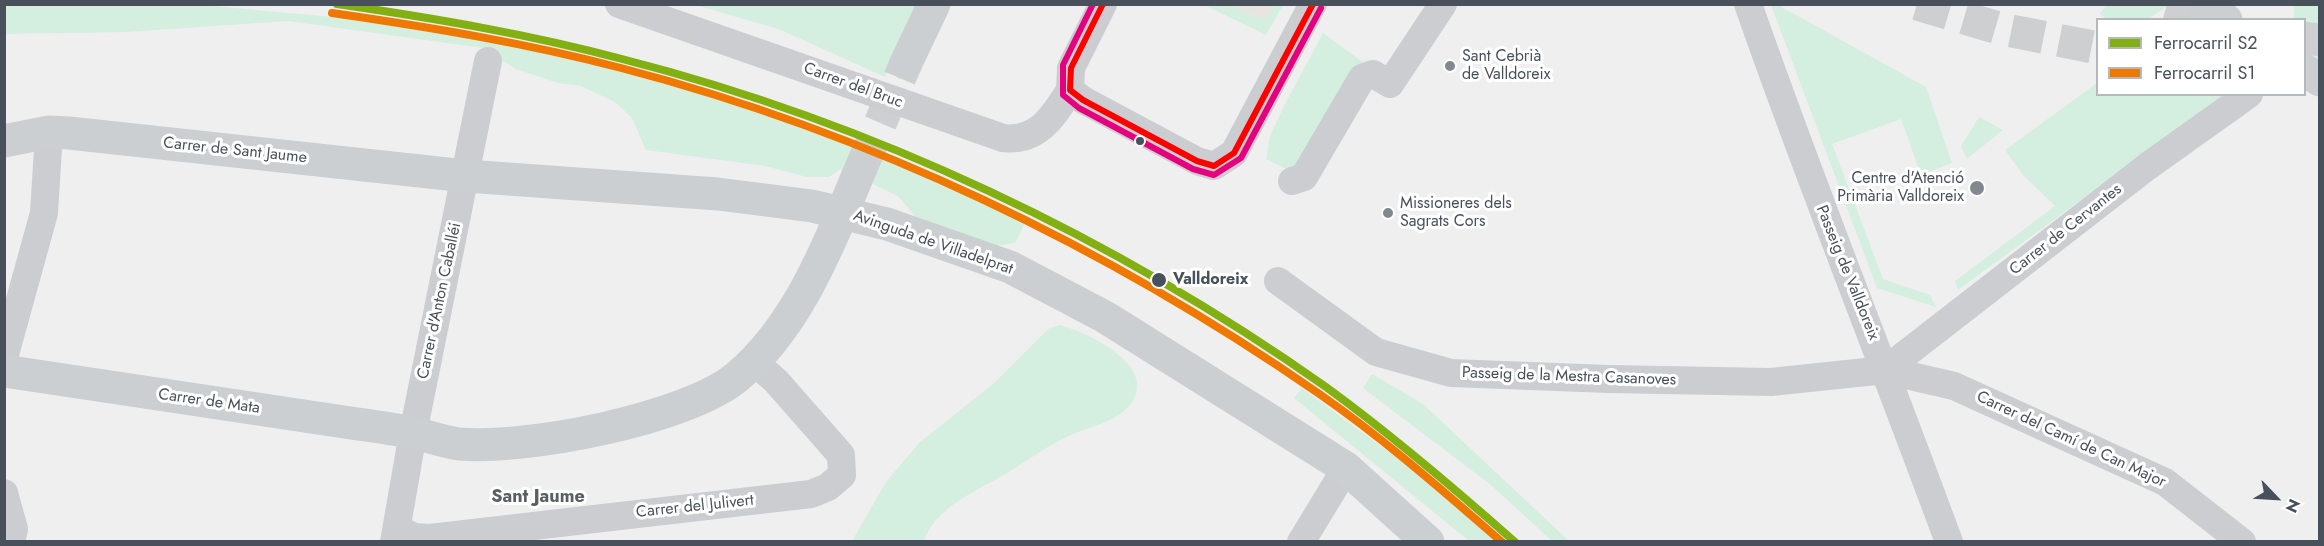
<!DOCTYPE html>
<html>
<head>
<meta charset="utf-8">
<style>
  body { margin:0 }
  #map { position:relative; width:2324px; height:546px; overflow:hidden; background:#f0efef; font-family:Jost,sans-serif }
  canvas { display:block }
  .frame { position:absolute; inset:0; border:6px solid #47505b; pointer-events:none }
  .legend { position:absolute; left:2096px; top:18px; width:210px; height:78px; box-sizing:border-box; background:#fff; border:2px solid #b5b9bd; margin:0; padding:8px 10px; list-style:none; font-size:18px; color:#47505b }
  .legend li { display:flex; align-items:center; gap:12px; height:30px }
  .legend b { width:30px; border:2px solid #b5b9bd }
  .north { position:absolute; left:2246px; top:468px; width:60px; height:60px; -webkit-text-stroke:4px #fff; paint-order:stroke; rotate:115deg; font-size:16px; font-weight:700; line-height:24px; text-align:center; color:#47505b }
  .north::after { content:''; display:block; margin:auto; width:21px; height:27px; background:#47505b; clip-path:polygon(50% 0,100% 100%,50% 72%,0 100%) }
</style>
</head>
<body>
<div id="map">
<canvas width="2324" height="546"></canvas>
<div class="frame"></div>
<ul class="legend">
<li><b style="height:8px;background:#82b013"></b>Ferrocarril S2</li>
<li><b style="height:8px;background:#ef7900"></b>Ferrocarril S1</li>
</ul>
<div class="north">N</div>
</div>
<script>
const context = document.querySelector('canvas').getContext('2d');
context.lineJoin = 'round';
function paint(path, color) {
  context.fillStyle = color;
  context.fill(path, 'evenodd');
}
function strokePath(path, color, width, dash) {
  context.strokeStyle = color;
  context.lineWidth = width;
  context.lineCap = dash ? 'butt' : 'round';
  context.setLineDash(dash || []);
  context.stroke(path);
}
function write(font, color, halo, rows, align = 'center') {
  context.font = font + ' Jost,sans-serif';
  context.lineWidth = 6;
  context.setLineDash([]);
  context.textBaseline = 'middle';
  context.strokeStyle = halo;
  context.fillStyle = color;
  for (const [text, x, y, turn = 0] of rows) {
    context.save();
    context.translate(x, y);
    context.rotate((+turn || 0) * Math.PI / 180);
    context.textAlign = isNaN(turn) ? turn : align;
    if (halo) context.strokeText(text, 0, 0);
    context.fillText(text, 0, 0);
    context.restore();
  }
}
paint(new Path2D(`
  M190,4L344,18L534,49L731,102L901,165L1026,221L1015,243L994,246L920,222L898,196L841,169L829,177H807L765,166L646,150L632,118L615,102L581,86L558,83L516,69L483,48L288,21L127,32L5,34V5Z
  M696,5H923L885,77L781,30Z
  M1204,5H1229L1265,20L1274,5H1283L1266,35Z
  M1771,5H1778L1926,87L1952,163L1921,175L1901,119L1832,144L1883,279L1930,295L1936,307L1877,288Z
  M2106,5V4L2169,5L2148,19H2106L2100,14Z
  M2294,5H2319V80L2305,70L2304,20L2294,19Z
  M1323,33L1367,65L1294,173L1266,159L1270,136L1284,106Z
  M2097,83L2098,94L2224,95L1958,290L1955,281L2055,206L2023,175L2005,150Z
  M1979,117L2003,130L1967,159L1961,146Z
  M1059,325C1089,332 1162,368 1129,406C1115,422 1092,426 1073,434C1047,445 1026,462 1002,476C974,492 935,508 924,541H852L886,482L919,443L994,383L1048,329Z
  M1372,374L1423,404L1569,541H1552L1491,485L1363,388Z
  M1302,388L1458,503L1498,541H1469L1294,398Z`), '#d4eee0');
paint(new Path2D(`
  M1229,5H1274L1265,20Z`), '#e7e5de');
strokePath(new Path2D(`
  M861,168L906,63`), '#cecfd1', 33, [33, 16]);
strokePath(new Path2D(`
  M1917,4L2002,29L2098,48
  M2167,4L2224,20
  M2304,38L2320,40`), '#cecfd1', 33, [33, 16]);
strokePath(new Path2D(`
  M619,4L1003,138C1038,142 1053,117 1070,90
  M1103,4L1071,68L1070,90L1083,100L1197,161L1214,166L1234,153L1313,4
  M1748,4C1811,185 1883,362 1949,542
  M1292,181L1304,177L1362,78L1373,74L1390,84L1443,4
  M1278,281L1376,352L1451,373L1609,379L1771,382L1885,370L1954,386L2165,482L2242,542
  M4,358L44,213L49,132
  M1885,370L2148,166L2249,94
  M4,493L14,529L11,542
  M397,528L414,537L430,538L811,494L828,487L842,475L841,455L776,381L754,362
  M394,542L413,433L488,61
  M1301,542L1346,468`), '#cbcdd0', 28);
strokePath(new Path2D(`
  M2203,4L2226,20
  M906,63L934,4
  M2304,70L2320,80
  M4,141L49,132L69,133L466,176L718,194L812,206L887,224L1010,267L1105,317L1346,468L1428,542
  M4,371C120,388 236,405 351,423C372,426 394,429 415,433C430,437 444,442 459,444C526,450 686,419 737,377C800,324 830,241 861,168`), '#cccfd2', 33);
strokePath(new Path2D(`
  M1103,4L1071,68L1070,90L1083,100L1197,161L1214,166L1234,153L1313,4`), '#f00', 6);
strokePath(new Path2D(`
  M1093,4L1063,65V95L1079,108L1193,169L1214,175L1241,158L1321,8`), '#e5007d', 6);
strokePath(new Path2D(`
  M337,4C433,18 528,34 622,59C873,123 1115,238 1326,387C1392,435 1454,488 1515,542`), '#82b013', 8);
strokePath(new Path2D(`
  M332,13C429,27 526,43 621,68C871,133 1107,247 1318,393C1383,438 1442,490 1502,542`), '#ef7900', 8);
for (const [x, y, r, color] of [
  [1450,66,6,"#82888f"],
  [1140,141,5,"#47505b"],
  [1977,188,8,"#82888f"],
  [1388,213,6,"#82888f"],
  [1159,280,8,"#47505b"]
]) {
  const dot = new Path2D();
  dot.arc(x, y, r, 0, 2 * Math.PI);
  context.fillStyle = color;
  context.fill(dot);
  strokePath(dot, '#fff', 2);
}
write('16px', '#47505b', '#fff', [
  ["Sant Cebrià",1462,57],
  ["de Valldoreix",1462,75],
  ["Centre d'Atenció",1964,179,"right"],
  ["Primària Valldoreix",1964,197,"right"],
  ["Missioneres dels",1400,204],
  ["Sagrats Cors",1400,222]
], 'left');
write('16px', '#47505b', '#fff', [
  ["Carrer del Bruc",853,86,20],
  ["Carrer de Sant Jaume",235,151,6],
  ["Carrer de Cervantes",2066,230,-38],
  ["Avinguda de Villadelprat",933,243,19],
  ["Passeig de Valldoreix",1847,273,68],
  ["Carrer d'Anton Caballéi",440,301,-78],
  ["Passeig de la Mestra Casanoves",1569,377,2],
  ["Carrer de Mata",209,402,8],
  ["Carrer del Camí de Can Major",2071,440,25],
  ["Carrer del Julivert",695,507,-6]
]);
write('bold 16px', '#47505b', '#fff', [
  ["Valldoreix",1173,280]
], 'left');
write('bold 18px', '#5b5e63', '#fff', [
  ["Sant Jaume",538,498]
]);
</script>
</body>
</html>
